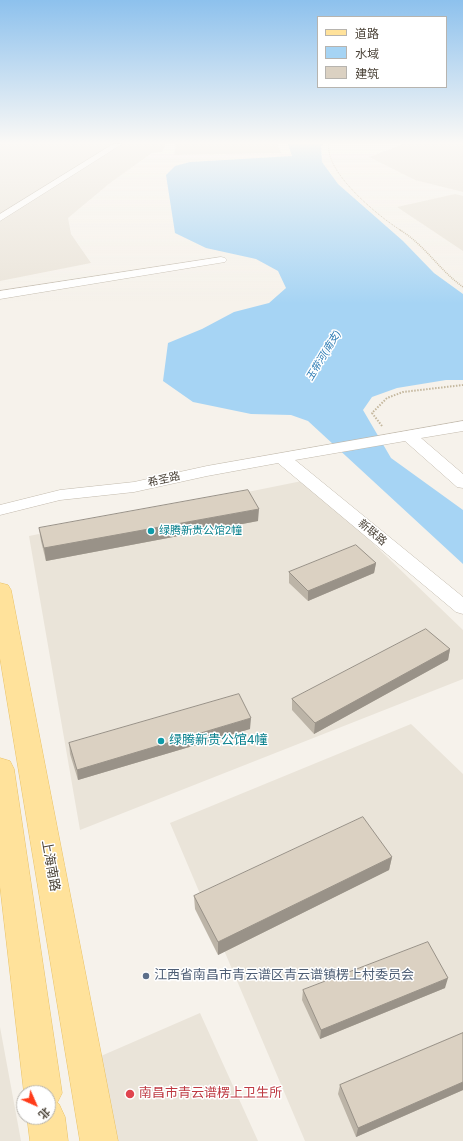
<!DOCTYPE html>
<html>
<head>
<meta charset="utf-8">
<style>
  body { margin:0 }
  #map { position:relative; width:463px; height:1141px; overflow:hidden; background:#f6f2eb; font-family:Roboto,"Noto Sans SC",sans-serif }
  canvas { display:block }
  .legend { position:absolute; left:317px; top:16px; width:130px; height:72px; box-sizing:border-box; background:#fff; border:1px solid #b7b4af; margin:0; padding:5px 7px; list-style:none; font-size:12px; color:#4b4338 }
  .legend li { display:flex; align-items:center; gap:8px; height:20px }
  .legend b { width:20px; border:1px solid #b7b4af }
  .north { position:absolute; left:16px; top:1085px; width:40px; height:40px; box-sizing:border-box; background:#fff; border:1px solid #b7b4af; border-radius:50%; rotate:135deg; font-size:11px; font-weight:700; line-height:16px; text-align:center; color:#4b4338 }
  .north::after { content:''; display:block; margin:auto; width:14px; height:18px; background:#ff3b19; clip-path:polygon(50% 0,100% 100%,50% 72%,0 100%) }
</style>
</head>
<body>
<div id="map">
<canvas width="463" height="1141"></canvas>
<ul class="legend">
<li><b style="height:5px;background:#ffe29b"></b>道路</li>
<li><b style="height:11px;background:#a6d4f4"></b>水域</li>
<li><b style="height:11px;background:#dbd1c2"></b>建筑</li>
</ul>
<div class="north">北</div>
</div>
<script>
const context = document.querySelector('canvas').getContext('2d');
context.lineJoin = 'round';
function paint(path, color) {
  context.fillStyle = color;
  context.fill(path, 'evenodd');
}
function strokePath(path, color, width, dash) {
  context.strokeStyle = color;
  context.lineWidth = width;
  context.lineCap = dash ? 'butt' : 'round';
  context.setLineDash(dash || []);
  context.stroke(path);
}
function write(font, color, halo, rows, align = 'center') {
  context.font = font + ' Roboto,"Noto Sans SC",sans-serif';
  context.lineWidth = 3;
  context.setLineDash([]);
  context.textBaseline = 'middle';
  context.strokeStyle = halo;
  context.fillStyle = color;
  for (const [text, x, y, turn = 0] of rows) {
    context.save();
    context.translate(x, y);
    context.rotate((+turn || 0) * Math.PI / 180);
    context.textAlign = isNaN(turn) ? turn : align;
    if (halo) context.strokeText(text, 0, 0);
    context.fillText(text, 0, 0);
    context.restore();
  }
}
paint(new Path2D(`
  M0,144H166L162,152L152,153L110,183L68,218L71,234L91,263L0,281Z
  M176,144H277L281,153L174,155Z
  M404,144H463V192L415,180L369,157Z
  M455,194L463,196V251L397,207Z
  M307,480L463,630V679L80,830L29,536Z
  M411,724L463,774V1141H305L170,823Z
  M200,1013L258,1141H118L101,1056Z
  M0,1027L21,1141H0Z`), '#eae4d9');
paint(new Path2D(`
  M288,144H323L321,146L322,162L338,184L403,241L434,273L463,294V380H446L397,388L372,397L363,410L391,458L463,510V564L308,421L291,415L251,414L193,402L163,381L168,343L202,329L234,312L269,303L286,288L278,271L256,259L206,248L175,233L166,175L175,166L190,162L292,156Z`), '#a6d4f4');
const minor = new Path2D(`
  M113,144H122L0,221V214Z
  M221,257L225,258L227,260L225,262L0,299V291Z
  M463,421V431L421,438L463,474V488L457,487L405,441L295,460L463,597V614L456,612L278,463L207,476L134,492L60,500L0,515V505L60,490L134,482L207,466Z`);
const major = new Path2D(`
  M0,583L8,585L11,590L118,1141H80L0,658Z
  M0,758L10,761L14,769L62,1093L57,1103L59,1104L65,1117L68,1141H30L27,1117H48V1093H24L0,886Z`);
strokePath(minor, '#c2baad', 1);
strokePath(major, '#e9c165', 1);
strokePath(new Path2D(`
  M329,144C324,172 380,218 402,231`), '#c4b79d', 1, [1, 1]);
strokePath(new Path2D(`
  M400,230C425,245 439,270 463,287`), '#c4b79d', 1.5, [1, 1]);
strokePath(new Path2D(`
  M382,426L372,413L387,398L403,392L463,385`), '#c4b79d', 2, [1.5, 1.5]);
paint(minor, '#fff');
paint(major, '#ffe29b');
paint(new Path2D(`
  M258,521L46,561L41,541L39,528Z
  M376,563L374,573L308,601L289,583V572Z
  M450,649L448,660L314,734L292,710V699Z
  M250,729L78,780L70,754L69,743Z
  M392,857L389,870L218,955L195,909L194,896Z
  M445,988L320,1039L302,1000L303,990Z
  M463,1033V1090L356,1137L338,1094L340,1085Z`), '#bcb4a7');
paint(new Path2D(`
  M259,509L258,521L46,561L44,548Z
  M376,563L374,573L308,601V591Z
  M450,649L448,660L314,734L315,723Z
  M251,718L250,729L78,780L77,770Z
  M392,857L389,870L218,955V942Z
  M448,978L445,988L320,1039L321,1030Z
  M463,1082V1090L356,1137L358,1128Z`), '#999288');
const building = new Path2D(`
  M248,490L259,509L44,548L39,528Z
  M356,545L376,563L308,591L289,572Z
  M426,629L450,649L315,723L292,699Z
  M239,694L251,718L77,770L69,743Z
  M363,817L392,857L218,942L194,896Z
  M428,942L448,978L321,1030L303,990Z
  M463,1033V1082L358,1128L340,1085Z`);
paint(building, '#dbd1c2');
strokePath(building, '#999288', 1);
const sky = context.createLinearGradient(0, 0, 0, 304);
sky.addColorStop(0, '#8dc1ed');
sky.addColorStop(0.47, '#fbf9f6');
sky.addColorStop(1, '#fbf9f600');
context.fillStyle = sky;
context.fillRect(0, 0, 463, 304);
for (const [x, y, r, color] of [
  [151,531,4,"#0f9aa8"],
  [161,741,4,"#0f9aa8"],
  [146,976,4,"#5c6f8a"],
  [130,1094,5,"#e0444e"]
]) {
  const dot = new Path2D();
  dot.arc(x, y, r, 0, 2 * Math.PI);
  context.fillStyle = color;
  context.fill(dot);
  strokePath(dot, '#fff', 1.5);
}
write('italic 10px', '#2a7ab3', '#fff', [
  ["玉带河(南支)",324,356,-59]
]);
write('11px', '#4b4338', '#fff', [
  ["希圣路",164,480,-13],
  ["新联路",372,533,40]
]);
write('11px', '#0d838f', '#fff', [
  ["绿腾新贵公馆2幢",159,531]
], 'left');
write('13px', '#0d838f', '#fff', [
  ["绿腾新贵公馆4幢",169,741]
], 'left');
write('13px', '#4b4338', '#fff', [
  ["上海南路",50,866,80]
]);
write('13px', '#4e5e75', '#fff', [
  ["江西省南昌市青云谱区青云谱镇楞上村委员会",154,976]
], 'left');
write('13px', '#be3a42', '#fff', [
  ["南昌市青云谱楞上卫生所",139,1094]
], 'left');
</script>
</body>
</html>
